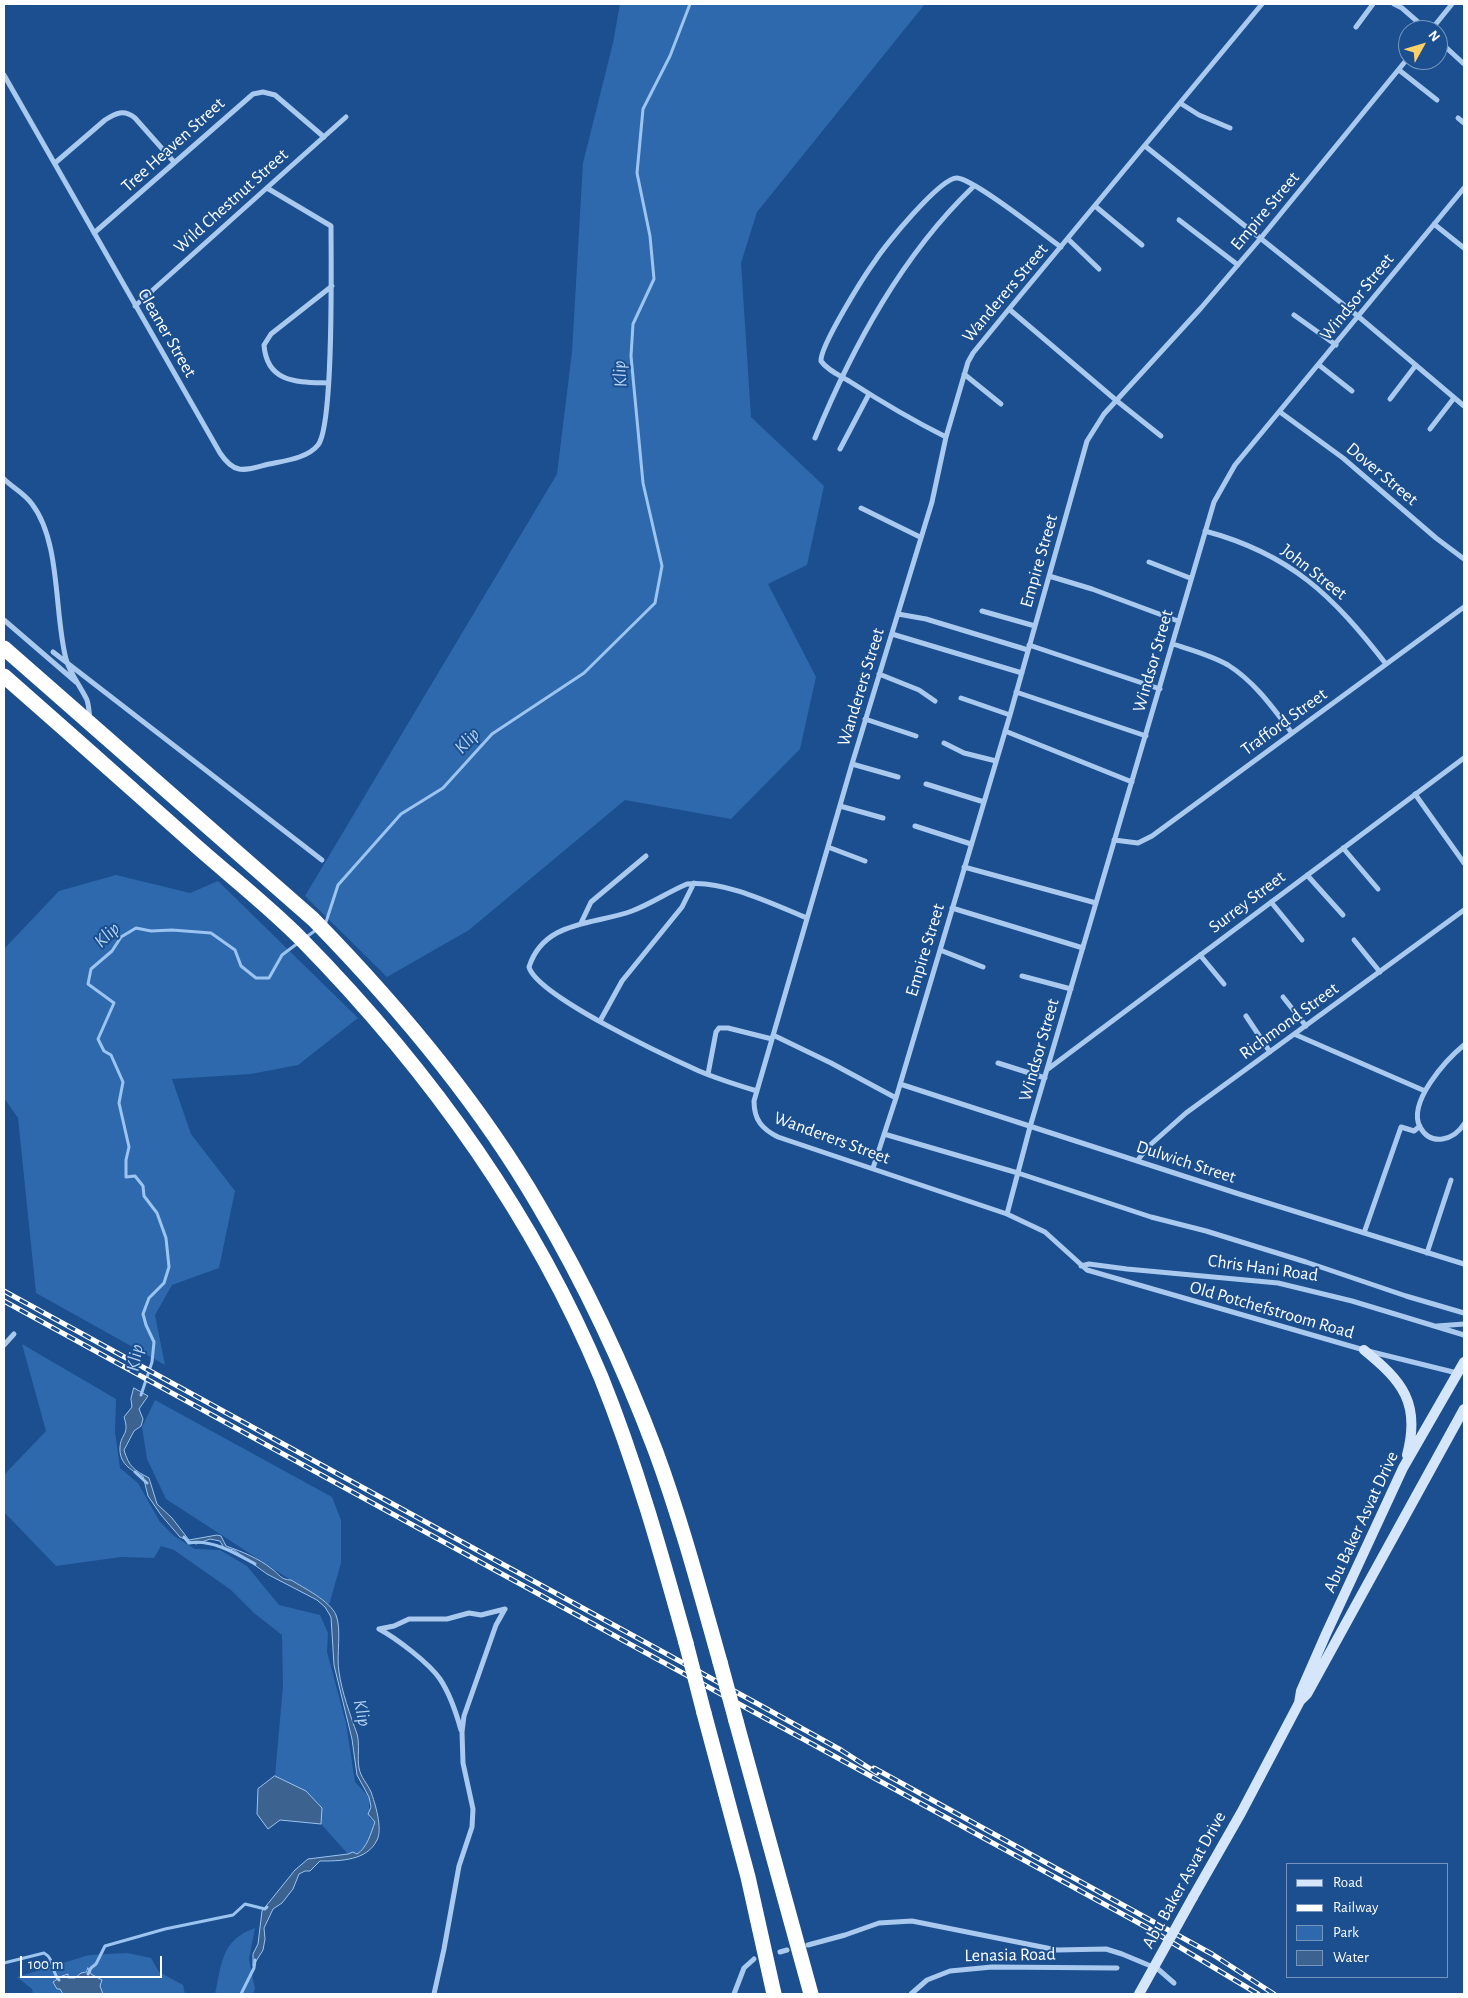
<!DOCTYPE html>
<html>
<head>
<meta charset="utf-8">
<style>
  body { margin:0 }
  #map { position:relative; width:1468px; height:1998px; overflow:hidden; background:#1b4f8f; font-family:"Alegreya Sans",sans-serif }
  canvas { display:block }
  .frame { position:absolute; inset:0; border:5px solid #fff; pointer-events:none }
  .legend { position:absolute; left:1286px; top:1863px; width:162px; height:115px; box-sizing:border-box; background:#1b4f8f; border:1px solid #7695bc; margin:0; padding:6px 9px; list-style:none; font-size:15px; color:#fff }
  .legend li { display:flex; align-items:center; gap:10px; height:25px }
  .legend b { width:25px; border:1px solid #7695bc }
  .north { position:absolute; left:1398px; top:20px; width:50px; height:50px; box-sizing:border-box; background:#1b4f8f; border:1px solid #7695bc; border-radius:50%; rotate:51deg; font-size:14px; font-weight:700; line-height:20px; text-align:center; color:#fff }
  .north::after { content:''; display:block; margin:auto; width:18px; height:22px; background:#ffd166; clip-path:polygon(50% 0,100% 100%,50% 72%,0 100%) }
  .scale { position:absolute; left:20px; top:1956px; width:142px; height:22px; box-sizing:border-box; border:2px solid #fff; border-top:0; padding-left:6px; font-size:15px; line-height:18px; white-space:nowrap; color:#fff; -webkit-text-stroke:4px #1b4f8f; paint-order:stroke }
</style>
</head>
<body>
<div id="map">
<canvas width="1468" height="1998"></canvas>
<div class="frame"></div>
<ul class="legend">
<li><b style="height:6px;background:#d6e6fa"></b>Road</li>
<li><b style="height:6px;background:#fff"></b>Railway</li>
<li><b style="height:14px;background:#2e69ad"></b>Park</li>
<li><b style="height:14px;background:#3c6290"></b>Water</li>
</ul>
<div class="north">N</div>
<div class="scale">100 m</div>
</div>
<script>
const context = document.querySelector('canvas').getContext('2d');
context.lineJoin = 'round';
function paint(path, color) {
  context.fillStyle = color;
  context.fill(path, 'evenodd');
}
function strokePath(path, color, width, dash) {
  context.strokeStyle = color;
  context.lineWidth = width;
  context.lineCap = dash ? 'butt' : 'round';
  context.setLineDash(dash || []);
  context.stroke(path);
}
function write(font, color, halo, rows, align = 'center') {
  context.font = font + ' "Alegreya Sans",sans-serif';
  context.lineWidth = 4;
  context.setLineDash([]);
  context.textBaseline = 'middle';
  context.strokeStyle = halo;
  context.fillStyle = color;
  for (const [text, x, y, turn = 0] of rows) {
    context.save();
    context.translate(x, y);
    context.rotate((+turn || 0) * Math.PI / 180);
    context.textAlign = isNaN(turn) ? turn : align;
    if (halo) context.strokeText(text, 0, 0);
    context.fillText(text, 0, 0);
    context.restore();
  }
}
paint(new Path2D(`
  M620,4H925L757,212L741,263L751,417L824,486L807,565L768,584L816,677L800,749L731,819L625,800L469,930L387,977L305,896L557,474L572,352L583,163L613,43Z
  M116,875L190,893L218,881L358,1018L298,1065L251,1074L172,1079L191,1134L235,1191L219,1268L172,1285L155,1315L165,1365L36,1293L18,1118L4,1098V949L59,891Z
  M22,1344L116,1399L115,1432L120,1468L138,1483L160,1522L174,1536L195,1549L220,1550L247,1566L279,1605L320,1615L328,1633L327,1652L346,1723L355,1782L369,1797V1818L376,1822C371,1833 368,1848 357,1854L353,1852L348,1854L321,1824L322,1808L306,1791L275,1776L283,1686L282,1635L254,1613L231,1590L174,1550L161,1546L154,1558L121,1557L56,1566L4,1512V1475L46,1431Z
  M155,1400L332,1497L341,1520V1563L329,1605L166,1499L147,1459L142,1427Z
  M255,1928L249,1959L255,1989L253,1994H215C222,1963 221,1940 255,1928Z
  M127,1953L151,1958L159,1972L183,1985L185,1994H33L32,1989L17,1977L89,1955Z`), '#2e69ad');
const water = new Path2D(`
  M134,1388L148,1396L139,1409L143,1419L141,1426L134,1431L124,1450C129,1467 134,1470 149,1478L157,1504L172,1518L189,1540L217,1535L221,1536L226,1546C243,1552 258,1558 272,1569C279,1574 281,1580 291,1580C304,1588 330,1601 336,1615C342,1630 336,1655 339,1672C342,1693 350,1714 357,1734C360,1744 357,1758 359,1768C361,1778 367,1783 371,1792C375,1803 383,1829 377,1840C367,1861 340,1861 320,1861L310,1871H305L299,1874L293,1889L282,1903L273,1909L264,1928L265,1939L263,1950L253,1966V1954L258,1944L262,1911L295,1870L308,1859L348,1854L353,1852L357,1854C367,1848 371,1833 375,1822L368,1814L371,1807L369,1797L357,1775L352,1739L334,1665L331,1617L325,1607L317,1600L267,1574L234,1550L224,1548L220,1541L210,1539L196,1544L180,1537L161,1515L148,1496L143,1476C130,1470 119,1463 120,1447C121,1433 130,1435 124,1417L132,1407L131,1399Z
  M275,1776L306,1791L322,1808L321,1824L280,1820L268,1829L257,1814L258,1789Z
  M88,1968L91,1974L102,1980L100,1986L103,1994H63L60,1989H57L53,1982L62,1976L68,1974V1978H75L81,1973L86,1972Z`);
paint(water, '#3c6290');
strokePath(water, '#9cc4f0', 1);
strokePath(new Path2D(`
  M323,924L326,922L338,885L401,814L443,788L492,734L584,673L655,603L662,566L643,483L631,356L633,324L654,279L650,236L637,173L643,109L670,56L690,4
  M305,938L316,930
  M141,1395L152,1362L154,1342L146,1325L143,1314L149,1298L164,1283L169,1267L166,1238L157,1213L144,1196L143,1186L135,1176L126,1177V1160L129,1147L119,1103L123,1082L111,1055L104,1051L98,1039L114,1003L88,984L91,969L112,951L121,937L136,928L151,931L172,930L211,933L235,950L241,966L256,978H269L282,955L298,943
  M135,1472L147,1483
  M184,1537L189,1543C212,1539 235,1553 255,1564
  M4,1963L44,1953C55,1959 51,1972 59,1980
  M88,1974L91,1968L96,1964L105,1946L165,1929L233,1915L245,1904L265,1909L267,1907
  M241,1994L254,1968L255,1960`), '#9cc4f0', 3);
strokePath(new Path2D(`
  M1262,4L1009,309L973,353L968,362L946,437L932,502L852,764L754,1101C754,1120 762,1129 778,1137L1007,1214L1045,1232L1087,1270L1364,1350L1457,1373
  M1394,4L1402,8L1427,30
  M1356,27L1373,4
  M1431,30L1452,4
  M1438,40L1464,64
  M1399,70L1437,100
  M4,75L220,453C234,474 243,471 265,465C282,461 307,459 318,445C334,425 331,260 331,226L267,188
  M1180,103L1199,115L1230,128
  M1458,118L1464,123
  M1145,146L1359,317L1464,406
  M55,163L105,120C116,113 124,109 135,118L174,162
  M1095,206L1142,245
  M1179,220L1238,265
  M1434,224L1464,248
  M94,233L253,94L263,92L275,95L324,137
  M1068,239L1099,269
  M135,306L346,117
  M1009,309L1117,401L1161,436
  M1294,315L1336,345
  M1319,365L1352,391
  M964,374L1001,404
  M328,383C299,382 267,384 264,345L271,334L332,286
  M1390,399L1416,365
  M1280,412L1343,458L1436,538L1464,559
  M1430,429L1454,398
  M946,437C912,420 880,401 849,381C839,375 827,370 821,361C820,346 864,276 875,261C884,246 941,177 957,178C974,179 1043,234 1061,247
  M815,438C853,346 902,255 974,186
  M840,449L869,394
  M4,479C13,488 24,493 32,504C61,542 54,613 66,659C70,674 81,687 87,700C89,706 89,713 90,719
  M861,508L920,537
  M1205,531C1291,554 1333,596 1386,664
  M1149,562L1190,578
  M1049,576L1092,589L1178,621
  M982,611L1035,626
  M898,614L926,619L1028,650
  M4,620L76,682
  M892,634L1022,673
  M1173,644C1191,650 1211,655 1228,665C1255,682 1273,708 1292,733
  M1029,645L1160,689
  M53,652L322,860
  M879,674L919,690L935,701
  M1016,692L1146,736
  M961,698L1010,715
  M865,719L916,736
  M1005,731L1132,782
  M944,743L964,753L996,761
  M852,764L898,777
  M926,784L984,802
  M1415,794L1464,863
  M840,806L883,818
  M915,826L971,844
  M1114,840L1138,843L1152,836L1464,607
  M828,847L865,861
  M1343,848L1378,889
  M964,867L1096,903
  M1307,875L1343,915
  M1271,902L1302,940
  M952,908L1083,948
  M581,923L591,902L646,856
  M1354,940L1380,972
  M940,950L983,967
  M1200,955L1224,984
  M1022,976L1071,989
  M1283,997L1306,1026
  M1246,1016L1270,1052
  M600,1021L622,981L682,907L694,883
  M1294,1034L1425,1091
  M773,1035L831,1063L896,1098
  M1464,1045C1447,1059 1407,1102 1420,1127C1431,1147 1454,1140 1464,1124
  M998,1063L1045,1078
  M1048,1069L1464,758
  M708,1074L716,1032L719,1028H728L772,1039
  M900,1084L1239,1194L1464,1264
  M757,1091C737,1085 718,1079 699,1071C668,1057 537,996 529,967C544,920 594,925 632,911C651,904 668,892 687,884C722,879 775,905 807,918
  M884,1134L1018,1173L1151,1217L1206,1231L1306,1262L1406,1296L1464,1313
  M1137,1161L1150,1145L1186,1113L1464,910
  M873,1168L896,1098L1010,715L1087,441L1104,414L1201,308L1260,239L1408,58
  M1007,1214L1030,1127L1214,502L1235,465L1464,188
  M1364,1233L1401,1127L1414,1131L1420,1126
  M1427,1253L1451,1180
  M1081,1266L1089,1264L1127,1269L1278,1283L1352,1301L1464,1335
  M1437,1326L1464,1324
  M4,1345L14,1334
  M379,1629C396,1638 429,1663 440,1679C450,1694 456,1712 461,1730
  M379,1629L394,1626L409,1619H447L469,1613L481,1615L505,1609
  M808,1945L845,1935L879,1923L912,1921L1057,1950L1106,1949L1122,1954L1158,1969L1174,1983
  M780,1952L787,1950
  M434,1994L444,1949L459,1866L472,1827L473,1809L463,1763L462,1732L464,1716L496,1625L505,1609
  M734,1994L744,1968L754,1959
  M911,1994L927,1980L950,1971L992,1967L1117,1968`), '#a9c9ee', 5);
strokePath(new Path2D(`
  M1364,1350C1402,1381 1421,1403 1407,1455
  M1301,1700L1307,1694L1464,1409
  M1193,1897L1241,1813L1299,1703L1301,1691L1326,1634L1403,1468L1464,1362`), '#d6e6fa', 10);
strokePath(new Path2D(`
  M4,648L313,919C398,1006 478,1101 539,1206C585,1284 624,1367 656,1452C681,1520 700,1591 720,1662
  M4,676C68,732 131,788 195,845C230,876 267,905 300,938C425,1065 532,1212 601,1377C636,1464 661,1553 686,1643
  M704,1713L748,1877L774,1994
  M736,1721L811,1994`), '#fff', 15);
const rail = new Path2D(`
  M4,1291L758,1704L841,1750L877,1773
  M4,1301L1146,1927L1258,1994
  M874,1768L1212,1954L1274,1994`);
strokePath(rail, '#fff', 5);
strokePath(rail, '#1b4f8f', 3, [9]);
strokePath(new Path2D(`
  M1139,1994L1193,1897`), '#d6e6fa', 10);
strokePath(new Path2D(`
  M686,1643L704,1713
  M720,1662L736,1721`), '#fff', 15);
write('18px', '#fff', '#1b4f8f', [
  ["Tree Heaven Street",173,145,-42],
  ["Wild Chestnut Street",231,201,-42],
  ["Empire Street",1265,211,-50],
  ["Wanderers Street",1005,293,-50],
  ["Windsor Street",1357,297,-51],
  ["Cleaner Street",167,333,60],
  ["Dover Street",1382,474,40],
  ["Empire Street",1039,561,-74],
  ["John Street",1314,572,38],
  ["Windsor Street",1153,661,-74],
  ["Wanderers Street",861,687,-73],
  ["Trafford Street",1284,722,-36],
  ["Surrey Street",1247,902,-37],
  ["Empire Street",925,950,-73],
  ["Richmond Street",1289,1021,-36],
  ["Windsor Street",1039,1050,-74],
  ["Wanderers Street",832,1138,20],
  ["Dulwich Street",1186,1162,18],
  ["Chris Hani Road",1263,1268,8],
  ["Old Potchefstroom Road",1272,1310,16],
  ["Abu Baker Asvat Drive",1361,1522,-65],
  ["Abu Baker Asvat Drive",1184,1880,-61],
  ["Lenasia Road",1010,1955,-1]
]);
write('italic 19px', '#b5d3f5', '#1b4f8f', [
  ["Klip",620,374,-94],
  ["Klip",467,741,-47],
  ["Klip",107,935,-44],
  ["Klip",135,1358,-80],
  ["Klip",362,1713,77]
]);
</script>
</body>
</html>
